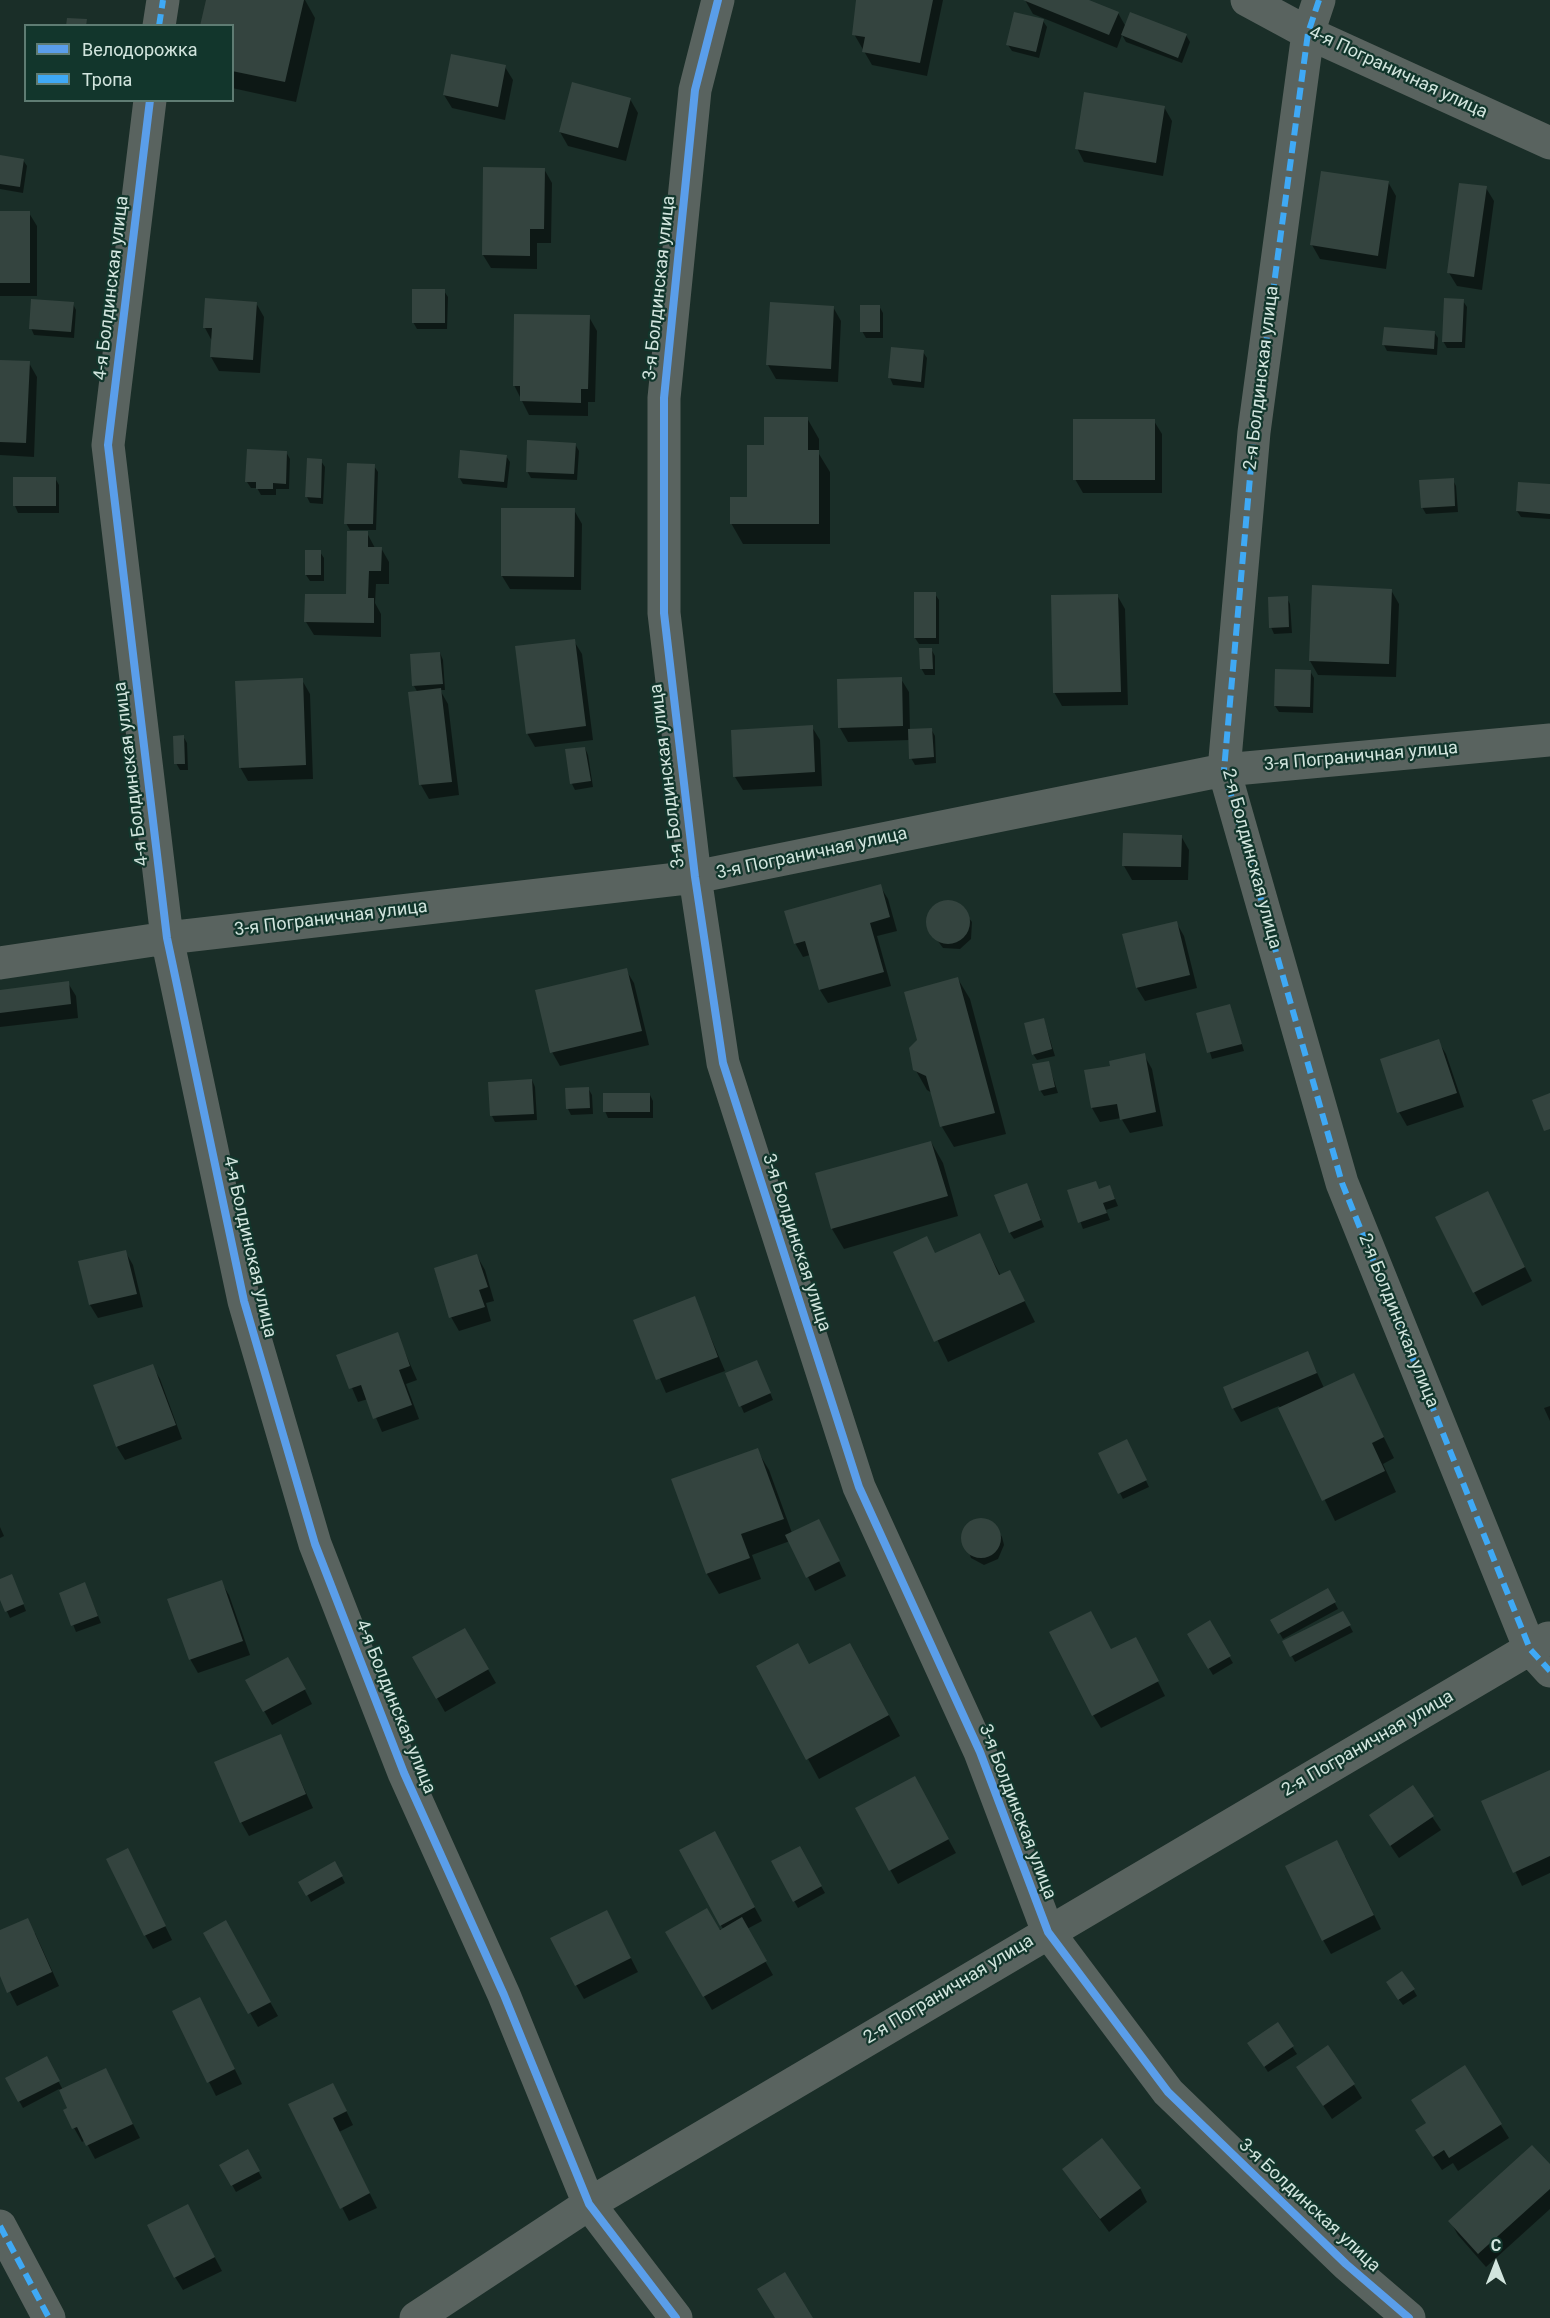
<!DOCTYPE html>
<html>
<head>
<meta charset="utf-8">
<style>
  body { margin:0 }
  #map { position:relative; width:1550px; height:2318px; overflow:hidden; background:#1a2e28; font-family:Roboto,sans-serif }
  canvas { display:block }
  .legend { position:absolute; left:24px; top:24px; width:210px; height:78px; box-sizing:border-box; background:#12362c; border:2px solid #5f7c73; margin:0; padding:8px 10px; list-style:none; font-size:18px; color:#d2e5de }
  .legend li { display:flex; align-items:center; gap:12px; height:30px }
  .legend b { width:30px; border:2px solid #5f7c73 }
  .north { position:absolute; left:1466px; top:2234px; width:60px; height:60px; -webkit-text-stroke:4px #12362c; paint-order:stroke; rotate:0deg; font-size:16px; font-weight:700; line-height:24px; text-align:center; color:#d2e5de }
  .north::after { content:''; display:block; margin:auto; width:21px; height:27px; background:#d2e5de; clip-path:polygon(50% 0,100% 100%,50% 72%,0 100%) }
</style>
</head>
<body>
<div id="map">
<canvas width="1550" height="2318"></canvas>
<ul class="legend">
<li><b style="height:8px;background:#5a9eea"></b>Велодорожка</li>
<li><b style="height:8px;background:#3fa9f5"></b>Тропа</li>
</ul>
<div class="north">С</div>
</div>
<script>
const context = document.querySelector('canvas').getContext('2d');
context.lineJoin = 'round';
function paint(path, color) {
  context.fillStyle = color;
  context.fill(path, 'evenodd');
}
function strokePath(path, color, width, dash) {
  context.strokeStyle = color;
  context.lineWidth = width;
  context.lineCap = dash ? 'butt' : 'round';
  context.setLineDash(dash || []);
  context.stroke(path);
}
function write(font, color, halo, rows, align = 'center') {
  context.font = font + ' Roboto,sans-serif';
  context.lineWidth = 4.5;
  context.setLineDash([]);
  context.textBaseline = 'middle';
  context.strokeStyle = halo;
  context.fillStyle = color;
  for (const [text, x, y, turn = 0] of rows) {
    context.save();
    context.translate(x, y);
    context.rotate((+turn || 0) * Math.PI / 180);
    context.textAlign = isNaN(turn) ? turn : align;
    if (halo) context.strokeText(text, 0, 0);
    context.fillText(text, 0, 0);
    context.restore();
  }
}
paint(new Path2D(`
  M207,0H305L315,18L296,102L232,88V26Z
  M858,0H943L927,76L872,65L854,34Z
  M1025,0H1085L1118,13L1126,27L1186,35L1190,42L1182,63L1126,42L1122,35L1117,48L1033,14Z
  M1043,21L1047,27L1039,58L1012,51L1008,45Z
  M505,67L513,80L505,120L452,108L444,95Z
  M630,99L638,113L626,161L568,146L560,132Z
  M1164,107L1172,121L1163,176L1084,162L1077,148Z
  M0,157L23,160L27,166L23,193L0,189Z
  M544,169L552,183L551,243H537V269L491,268L483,255Z
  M1388,182L1396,196L1386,269L1320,259L1312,245Z
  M1486,188L1494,201L1482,290L1457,286L1449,273Z
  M0,213H29L37,226V296H0Z
  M444,291L448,297L447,329H417L413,322Z
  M1463,301L1467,307L1465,348H1447L1443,341Z
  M256,303L264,317L260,373L219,371L211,357L212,341L205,328Z
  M73,304L76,310L74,338L34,335L31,328Z
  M879,306L883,313V338H866L862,331Z
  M833,307L841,321L838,382L776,379L768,365Z
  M589,317L597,331L595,402H588V416L529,415L514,385Z
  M1434,332L1438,338L1437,355L1387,351L1384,345Z
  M923,352L927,358L924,388L893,385L890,378Z
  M0,362L29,363L37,377L34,457L0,455Z
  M807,418L819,439V454L830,472V544H743L731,523L749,499L765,446Z
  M1154,421L1162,434V493H1083L1075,479Z
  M575,444L579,451L577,480L531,478L527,471Z
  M286,452L290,459L289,489H276V495H261L257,488H251L247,482Z
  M506,456L510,462L507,488L463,484L459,477Z
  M321,461L325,467L323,504L310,503L307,497Z
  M374,466L378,472L376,530H350L346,523Z
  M15,478H55L59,485V513H18L15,506Z
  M1453,480L1456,486L1458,512L1426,514L1422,507Z
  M1550,486V519L1521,517L1517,511Z
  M574,510L582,524L581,590L510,589L502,576Z
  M367,533L375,548H381L389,562V584H376L375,603L381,614V637L314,635L306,622L348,596Z
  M306,552H320L324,558V581H310L306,575Z
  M1391,590L1399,604L1396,677L1318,675L1310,661Z
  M915,594H935L939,600V644H919L915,638Z
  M1117,595L1125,609L1128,705L1062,706L1054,692Z
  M1287,598L1290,604L1292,633L1274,634L1271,627Z
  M574,641L582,654L593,740L535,747L527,733Z
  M931,649L935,656V675H925L921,668Z
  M440,653L443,660L445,690H440L448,704L459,795L429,799L421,785L410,694L418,693L414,686L412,655Z
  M1310,671L1314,678L1313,713L1279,712L1275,706Z
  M901,679L909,692L910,730L931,729L935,736L936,763L915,765L911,758L910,740L848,742L840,728Z
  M302,680L310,694L313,779L248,781L240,767Z
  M812,727L820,740L822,786L743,790L735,777Z
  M183,736L187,743L188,770H180L176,763Z
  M585,748L588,755L593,787L575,790L572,784Z
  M1181,836L1189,850L1188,880H1132L1124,866Z
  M880,886L888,899L897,931L877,936L891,986L828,1003L820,990L810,955L803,957L795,943Z
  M941,902L957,903L972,922L971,939L960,949L943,948L929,929V913Z
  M1176,922L1184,936L1197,988L1145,1001L1137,988L1124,935Z
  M626,970L634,983L649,1045L560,1066L552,1052Z
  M958,979L970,999L1006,1134L954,1147L942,1127L932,1093L927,1090L915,1069L919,1040Z
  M68,983L76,996L78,1018L0,1027V991Z
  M1230,1006L1244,1051L1212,1059L1198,1014Z
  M1044,1020L1055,1056L1037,1060L1033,1054Z
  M1438,1041L1446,1054L1464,1107L1407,1126L1399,1112L1381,1059Z
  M1144,1055L1152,1069L1163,1126L1130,1133L1121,1118L1100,1122L1092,1108L1086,1072L1112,1067Z
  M1048,1062L1058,1093L1044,1096L1040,1090Z
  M532,1080L535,1087L537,1120L495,1122L492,1116Z
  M588,1088L592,1095L593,1114L571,1115L568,1109Z
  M650,1095L653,1101V1118H608L605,1111Z
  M931,1142L943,1163L958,1216L844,1249L832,1229L817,1174Z
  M1110,1187L1118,1206L1106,1210L1110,1220L1083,1229L1069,1191H1099Z
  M1030,1191L1044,1227L1014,1239L1010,1233Z
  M1495,1207L1532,1281L1482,1306L1474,1292Z
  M979,1235L1001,1276L1010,1272L1035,1322L948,1362L895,1253L936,1255Z
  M125,1251L133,1265L143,1307L98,1318L90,1305L80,1262Z
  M477,1256L485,1270L494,1301L486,1303L491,1321L459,1331L451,1317Z
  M694,1298L725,1371L666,1393L635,1321Z
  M397,1334L417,1380L406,1384L419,1419L382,1432L368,1399L358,1402L338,1355Z
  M1308,1353L1324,1388L1353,1375L1394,1458L1383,1464L1396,1492L1335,1521L1279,1406L1241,1422L1233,1408Z
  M152,1366L160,1379L182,1439L125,1460L117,1447Z
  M760,1368L773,1400L744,1413L727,1374Z
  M1550,1406V1421L1544,1408Z
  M1130,1448L1149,1487L1123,1499L1120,1493Z
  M757,1450L769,1470L792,1533L826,1534L846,1576L815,1591L790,1541L752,1555L761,1579L719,1594L707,1574L673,1480Z
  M980,1520L993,1524L1002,1537L1004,1545L998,1559L984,1565L971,1558L963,1536L965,1529Z
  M0,1527L4,1536L0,1538Z
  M0,1581L15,1583L26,1611L10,1618L0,1596Z
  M221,1582L229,1595L250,1655L198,1673L190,1659Z
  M85,1584L101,1623L76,1632L61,1594Z
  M1328,1590L1338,1609L1283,1639L1272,1620Z
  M1343,1613L1353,1632L1295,1662L1284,1642Z
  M1209,1623L1233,1663L1213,1675L1189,1635Z
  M465,1630L496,1683L445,1712L414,1658Z
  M1111,1651L1143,1652L1165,1696L1101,1728L1093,1715Z
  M862,1665L900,1736L819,1779L808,1759L809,1666Z
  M296,1672L312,1704L272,1725L247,1680Z
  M280,1736L313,1808L249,1836L241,1822Z
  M1550,1772V1873L1522,1886L1483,1802Z
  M1412,1787L1441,1830L1399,1858L1379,1829Z
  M922,1792L956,1853L898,1884L857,1809Z
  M722,1847L762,1921L747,1929L773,1975L712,2010L667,1932L723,1929L681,1851Z
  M799,1848L825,1893L798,1908L773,1862Z
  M128,1850L172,1940L153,1949L145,1935Z
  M1345,1856L1381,1929L1331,1954L1323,1940Z
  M335,1863L345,1883L311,1902L301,1882Z
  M225,1922L278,2016L258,2027L205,1933Z
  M614,1925L638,1972L584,1999L576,1985Z
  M0,1932L35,1933L59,1986L17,2006L0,1973Z
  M1391,1989H1413L1417,1996L1403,2005Z
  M174,2012L207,2013L242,2084L216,2096Z
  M1277,2024L1297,2054L1268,2072L1253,2049Z
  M46,2058L63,2090L113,2084L140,2138L95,2159L85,2140L82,2142L74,2128L65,2111L69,2109L59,2089L23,2108L7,2079Z
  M1298,2068L1354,2085L1362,2098L1332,2119Z
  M1465,2068L1509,2138L1458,2171L1453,2163L1442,2170L1425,2145Z
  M340,2098L353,2125L339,2132L377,2208L349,2221L290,2105Z
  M247,2151L262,2178L236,2192L221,2165Z
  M1550,2167V2209L1486,2267L1458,2235L1450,2221Z
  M1063,2169L1140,2188L1147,2202L1109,2232Z
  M195,2220L222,2271L183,2290L175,2277Z`), '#0007');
paint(new Path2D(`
  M206,0H304L285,82L232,71V26H200Z
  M856,0H933L920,63L862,52L865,37L852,35Z
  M1023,0H1089L1119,12L1109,35Z
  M1014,12L1044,19L1036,52L1006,45Z
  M1130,12L1187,34L1178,58L1121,35Z
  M67,18L87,19L86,26H66Z
  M451,54L506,65L498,107L443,95Z
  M572,82L631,98L618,148L559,132Z
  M1084,92L1165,106L1156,163L1075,149Z
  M0,155L24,159L20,187L0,184Z
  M483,167L545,168L544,229H530V256L482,255Z
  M1321,171L1389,181L1378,256L1310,245Z
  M1459,183L1487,186L1474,277L1447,273Z
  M0,211H30V283H0Z
  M412,289H445V323H412Z
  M205,298L257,302L253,360L210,357L212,328H203Z
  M1444,298L1464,299L1462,342H1442Z
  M31,299L74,302L71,332L29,329Z
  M770,302L834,306L831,369L766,365Z
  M860,305H880V332H860Z
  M514,314L590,315L588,389H581V403L520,401V386H513Z
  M1384,327L1435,331L1434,349L1382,345Z
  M891,347L924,350L921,382L888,378Z
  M0,360L30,361L26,443L0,442Z
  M764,417H808V450H819V524H730V497H747V445H764Z
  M1073,419H1155V480H1073Z
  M527,440L576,443L574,474L526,472Z
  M247,449L287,451L286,484L273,483V489H256V482H245Z
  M460,450L507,455L504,482L458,478Z
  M307,458L322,459L321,498L305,497Z
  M347,463L375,464L373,524H344Z
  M13,477H56V506H13Z
  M1454,478L1455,506L1421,508L1419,480Z
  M1518,482L1550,484V514L1516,511Z
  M501,508H575L574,577L501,576Z
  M347,531H368V547H382L381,571H369L368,598H374V623L304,622L305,594H346Z
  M305,550H321V575H305Z
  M1312,585L1392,589L1389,664L1309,661Z
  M914,592H936V638H914Z
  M1118,594L1121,692L1053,693L1051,595Z
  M1288,596L1289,627L1269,628L1268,597Z
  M575,639L586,726L526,734L515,646Z
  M919,648H932L933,669H920Z
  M440,652L443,684L412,686L410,654Z
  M1275,669L1311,670L1310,707L1274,706Z
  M902,677L903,726L838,728L837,679Z
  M303,678L306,765L239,768L235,681Z
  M441,688L452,782L419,785L408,692Z
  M813,725L815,772L733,777L731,730Z
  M932,728L934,757L909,759L908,729Z
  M184,735L185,764H174L173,736Z
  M585,747L591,781L570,784L565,749Z
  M1123,833L1182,835L1181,867L1122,866Z
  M881,884L890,917L870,923L884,972L819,990L805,941L794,944L784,911Z
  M926 922a22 22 0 1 1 44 0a22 22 0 1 1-44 0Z
  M1177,921L1190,975L1136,988L1122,934Z
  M627,968L642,1031L550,1053L535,990Z
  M958,977L995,1113L940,1127L926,1076L913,1070L909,1048L917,1040L904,992Z
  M69,981L71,1004L0,1013V990Z
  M1230,1004L1242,1044L1207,1053L1196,1013Z
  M1044,1018L1052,1049L1032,1055L1024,1023Z
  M1439,1039L1457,1093L1397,1113L1380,1059Z
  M1145,1053L1156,1112L1120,1120L1117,1104L1091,1108L1084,1070L1110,1066L1109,1061Z
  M1049,1061L1055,1087L1039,1091L1032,1064Z
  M532,1079L534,1114L490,1116L488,1082Z
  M589,1087L590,1108L566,1109L565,1088Z
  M603,1093H650V1112H603Z
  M1550,1093V1129L1544,1131L1532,1100Z
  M931,1141L948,1196L831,1229L815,1173Z
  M1096,1181L1099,1189L1110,1185L1115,1199L1103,1203L1107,1213L1078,1223L1067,1190Z
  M1027,1183L1041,1220L1009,1233L994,1195Z
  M1488,1191L1525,1267L1473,1293L1435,1217Z
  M980,1233L999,1275L1010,1270L1025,1301L934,1342L893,1252L927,1236L935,1253Z
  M126,1250L137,1294L89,1305L78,1261Z
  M477,1254L488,1287L479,1290L485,1307L449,1318L434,1268Z
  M695,1296L718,1357L656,1380L633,1320Z
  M398,1332L410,1366L399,1370L412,1405L373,1419L361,1385L349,1389L336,1355Z
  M1308,1351L1317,1373L1232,1409L1223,1387Z
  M757,1360L771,1393L739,1407L725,1373Z
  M153,1364L176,1425L116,1447L93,1385Z
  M1354,1373L1384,1437L1372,1443L1385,1471L1322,1501L1278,1408Z
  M1127,1439L1147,1480L1118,1494L1098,1453Z
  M758,1448L784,1519L741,1534L750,1558L706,1574L671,1479Z
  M961 1538a20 20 0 1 1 40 0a20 20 0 1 1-40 0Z
  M819,1519L840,1561L806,1578L785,1535Z
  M12,1574L24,1604L5,1612L0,1600V1579Z
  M222,1580L243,1641L189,1660L167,1599Z
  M85,1582L98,1616L71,1626L59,1593Z
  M1328,1588L1336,1602L1278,1634L1270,1620Z
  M1091,1611L1111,1649L1136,1637L1159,1681L1092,1716L1049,1632Z
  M1343,1611L1351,1625L1290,1657L1282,1641Z
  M1210,1620L1231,1656L1208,1669L1187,1634Z
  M465,1628L489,1669L436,1699L412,1657Z
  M798,1643L809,1664L850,1643L889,1715L806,1760L756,1666Z
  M288,1657L306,1689L263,1712L245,1680Z
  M281,1734L306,1794L240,1823L214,1762Z
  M1550,1770V1856L1513,1873L1481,1801Z
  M915,1776L949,1839L889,1871L855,1808Z
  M1413,1785L1434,1816L1390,1846L1369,1815Z
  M715,1831L755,1907L720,1926L679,1850Z
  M1337,1840L1374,1915L1322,1941L1285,1866Z
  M800,1846L822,1886L793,1902L771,1861Z
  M128,1848L166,1926L144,1936L106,1859Z
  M335,1861L343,1876L306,1896L298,1882Z
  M707,1908L720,1930L742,1917L767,1961L703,1997L665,1932Z
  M607,1910L631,1958L575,1986L550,1938Z
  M28,1918L52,1972L7,1993L0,1976V1930Z
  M226,1920L271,2002L248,2014L203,1933Z
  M1402,1971L1415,1989L1398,2000L1386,1982Z
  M200,1997L235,2069L207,2083L172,2011Z
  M1278,2022L1294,2046L1264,2067L1247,2043Z
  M1328,2045L1355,2084L1323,2106L1296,2067Z
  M47,2056L60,2081L18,2102L5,2078Z
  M1465,2065L1502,2124L1449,2158L1444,2150L1433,2157L1415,2130L1426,2123L1411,2100Z
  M106,2068L133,2124L86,2146L77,2127L72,2129L63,2110L67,2108L59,2090Z
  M333,2083L347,2111L333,2118L370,2193L340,2209L288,2104Z
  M1102,2138L1141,2188L1100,2219L1062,2169Z
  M1532,2145L1550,2164V2189L1478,2254L1448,2221Z
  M248,2149L260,2171L231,2186L219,2165Z
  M188,2204L215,2257L174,2278L147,2225Z
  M785,2272L813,2318H775L757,2289Z`), '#34443f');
strokePath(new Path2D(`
  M718,0L695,90L664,398V613L695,877L723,1063L859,1487L980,1752L1048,1932L1168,2092L1346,2264L1409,2318
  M1247,0L1308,33L1550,143
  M1319,0L1308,33L1254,432L1224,770L1342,1183L1530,1649L1550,1671
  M159,26L163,0
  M150,100L108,445L167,938L244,1301L315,1544L404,1773L504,1995L589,2204L676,2318
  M0,963L167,938L695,877L1224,770L1550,740
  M0,2226L49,2318
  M416,2318L589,2204L1548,1638`), '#59635f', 33);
strokePath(new Path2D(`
  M1319,0L1308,33L1254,432L1224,770L1342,1183L1530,1649L1550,1671
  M159,26L163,0
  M0,2226L49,2318`), '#3fa9f5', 6, [12, 6]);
strokePath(new Path2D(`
  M718,0L695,90L664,398V613L695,877L723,1063L859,1487L980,1752L1048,1932L1168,2092L1346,2264L1409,2318
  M150,100L108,445L167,938L244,1301L315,1544L404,1773L504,1995L589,2204L676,2318`), '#5a9eea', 8);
write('18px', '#d2e5de', '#12362c', [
  ["4-я Пограничная улица",1398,73,25],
  ["4-я Болдинская улица",112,288,-83],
  ["3-я Болдинская улица",660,288,-84],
  ["2-я Болдинская улица",1262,378,-83],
  ["3-я Пограничная улица",1361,757,-5],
  ["4-я Болдинская улица",132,774,-97],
  ["3-я Болдинская улица",668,776,-97],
  ["3-я Пограничная улица",812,854,-12],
  ["2-я Болдинская улица",1251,859,75],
  ["3-я Пограничная улица",331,919,-7],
  ["3-я Болдинская улица",796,1243,72],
  ["4-я Болдинская улица",249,1247,77],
  ["2-я Болдинская улица",1398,1321,68],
  ["4-я Болдинская улица",395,1707,68],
  ["2-я Пограничная улица",1368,1744,-30],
  ["3-я Болдинская улица",1017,1812,69],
  ["2-я Пограничная улица",949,1990,-31],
  ["3-я Болдинская улица",1309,2206,43]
]);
</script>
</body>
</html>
